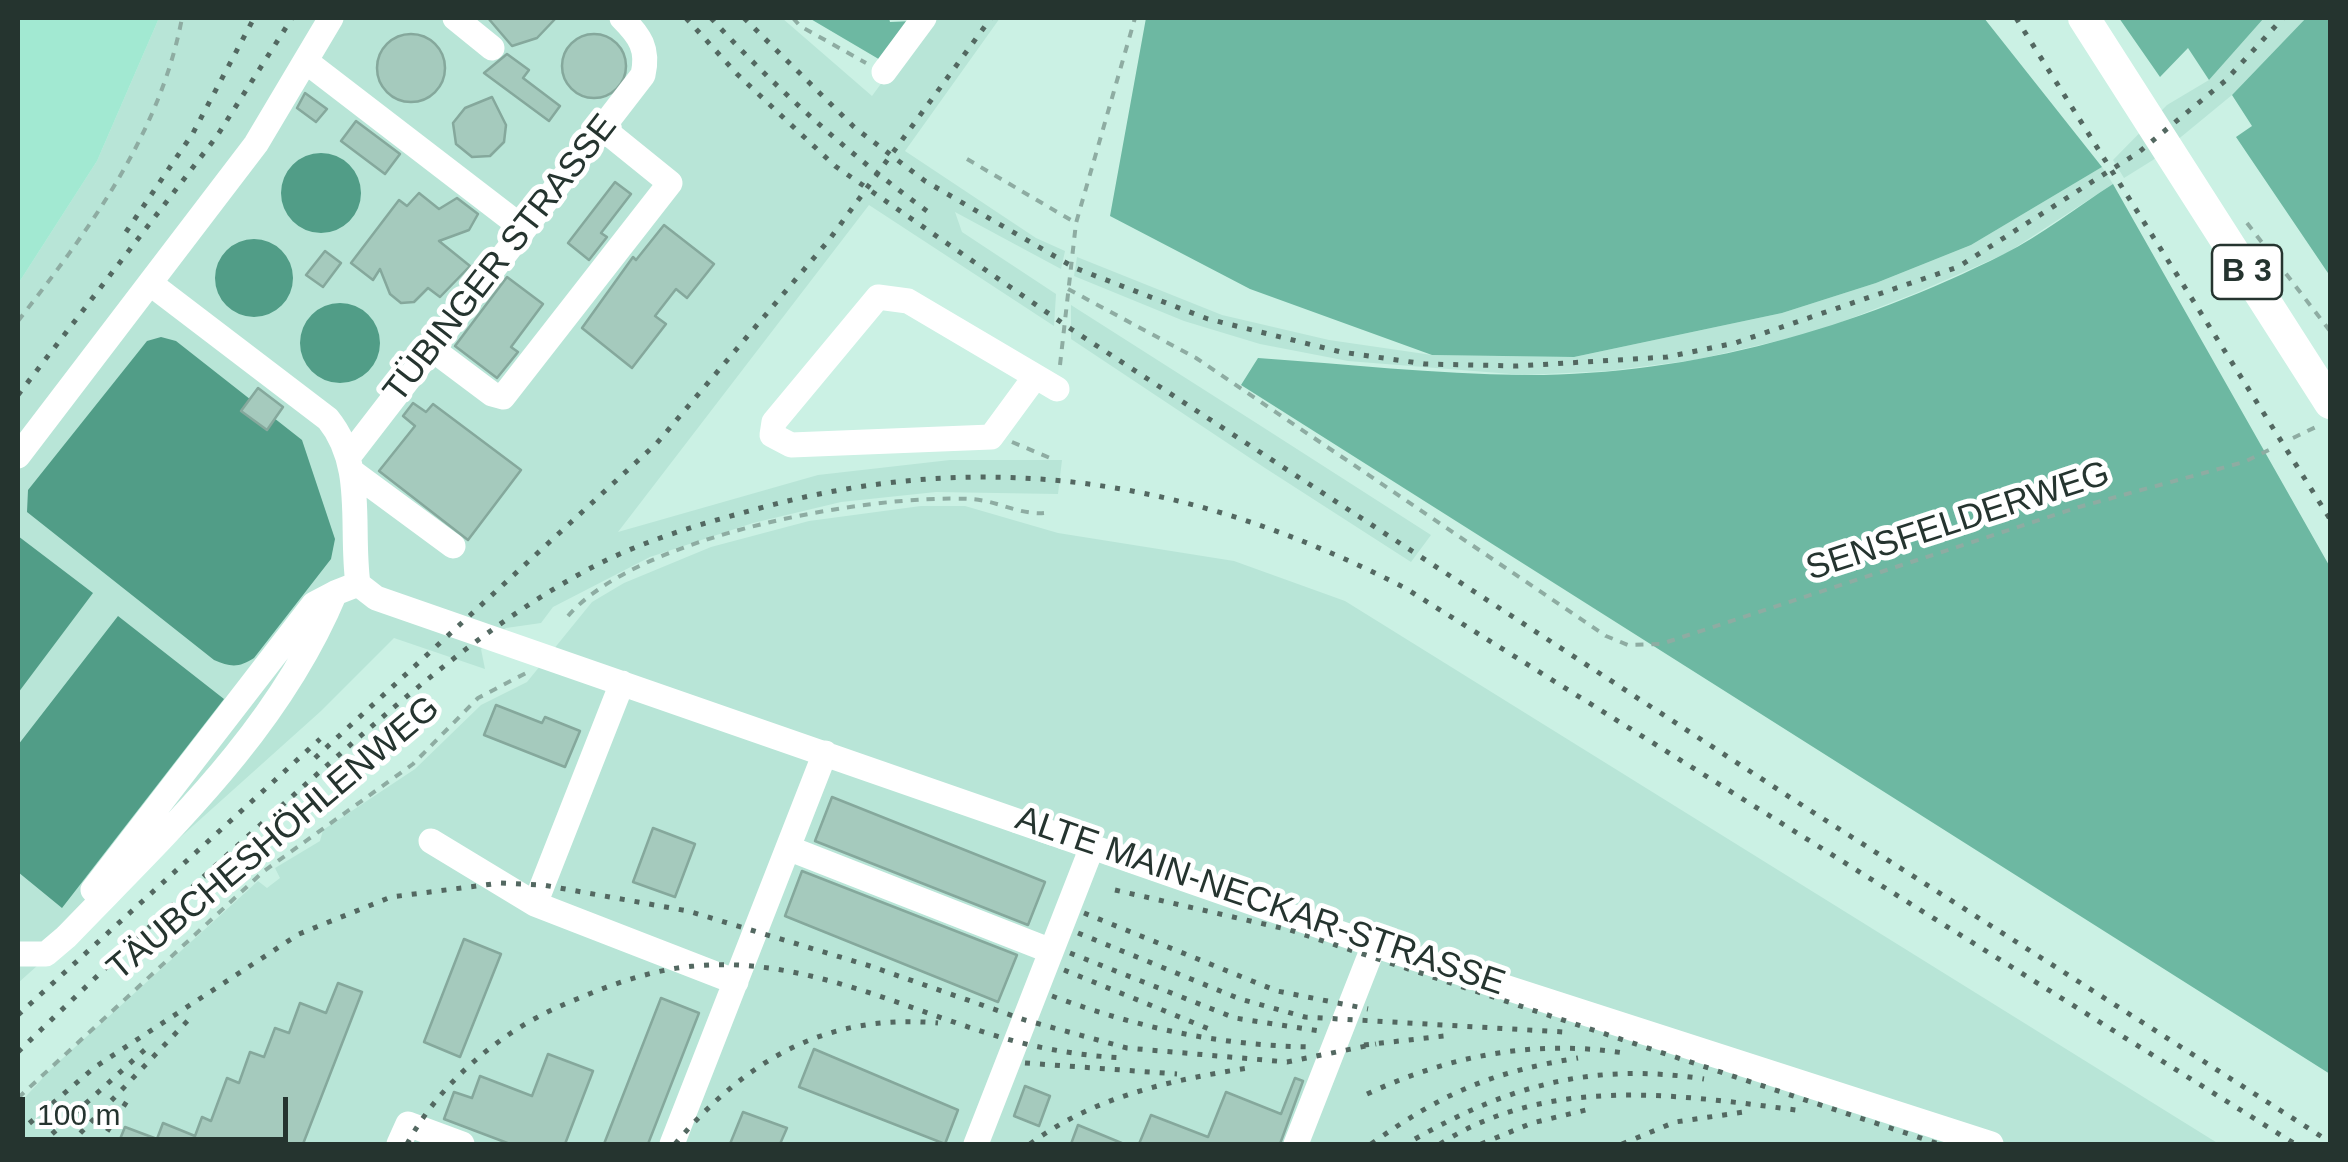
<!DOCTYPE html>
<html>
<head>
<meta charset="utf-8">
<style>
  body { margin:0 }
  #map { position:relative; width:2348px; height:1162px; overflow:hidden; background:#cbf1e4; font-family:Helvetica,sans-serif }
  canvas { display:block }
  .frame { position:absolute; inset:0; border:20px solid #25342f; pointer-events:none }
  .scale { position:absolute; left:20px; top:1097px; width:268px; height:45px; box-sizing:border-box; border:5px solid #25342f; border-top:0; padding-left:12px; font-size:30px; line-height:35px; white-space:nowrap; color:#25342f; -webkit-text-stroke:8px #fff; paint-order:stroke }
</style>
</head>
<body>
<div id="map">
<canvas width="2348" height="1162"></canvas>
<div class="frame"></div>
<div class="scale">100 m</div>
</div>
<script>
const context = document.querySelector('canvas').getContext('2d');
context.lineJoin = 'round';
function paint(path, color) {
  context.fillStyle = color;
  context.fill(path, 'evenodd');
}
function strokePath(path, color, width, dash) {
  context.strokeStyle = color;
  context.lineWidth = width;
  context.lineCap = dash ? 'butt' : 'round';
  context.setLineDash(dash || []);
  context.stroke(path);
}
function write(font, color, halo, rows, align = 'center') {
  context.font = font + ' Helvetica,sans-serif';
  context.lineWidth = 10;
  context.setLineDash([]);
  context.textBaseline = 'middle';
  context.strokeStyle = halo;
  context.fillStyle = color;
  for (const [text, x, y, turn = 0] of rows) {
    context.save();
    context.translate(x, y);
    context.rotate((+turn || 0) * Math.PI / 180);
    context.textAlign = isNaN(turn) ? turn : align;
    if (halo) context.strokeText(text, 0, 0);
    context.fillText(text, 0, 0);
    context.restore();
  }
}
paint(new Path2D(`
  M159,18H782L872,96L929,18H1000L905,151L1036,238L1065,251L1061,269L955,212L962,232L1056,294L1054,326L869,205L618,532L818,475L950,460H1062L1058,494L936,492L841,502L753,523L650,557L553,607L541,623L506,628L481,649L485,669L394,638L321,711L18,983V284L97,161Z
  M2264,18H2306L2232,95L2153,160L2124,178L2113,160L2167,105L2209,80Z
  M2102,167L2113,184L2007,253L1916,293L1816,332L1695,360L1608,371L1524,375L1348,361L1260,344L1184,321L1074,276L1077,257L1222,315L1329,340L1432,355L1574,357L1782,313L1876,283L1971,245Z
  M1071,305L1261,426L1431,535L1411,562L1265,468L1071,339Z
  M921,506H965L1058,533L1234,561L1345,601L2219,1144H18V1105L52,1068L258,881L267,888L280,878L275,868L320,841L323,830L415,769L481,705L527,682L592,602L624,583L711,547L809,521Z`), '#b8e5d7');
paint(new Path2D(`
  M18,18H159L97,161L18,284Z`), '#a2e9d2');
paint(new Path2D(`
  M809,18H889L890,22L913,21L882,61Z
  M1146,18H1984L2102,167L1971,245L1876,283L1782,313L1574,357L1432,355L1250,289L1110,216Z
  M2119,18H2264L2209,80L2188,48L2160,77Z
  M2306,18H2330V276L2236,137L2252,126L2232,95Z
  M2113,184L2330,567V1074L1241,385L1258,358C1346,364 1435,374 1523,375C1690,376 1855,329 2004,254C2042,235 2077,207 2113,184Z`), '#6db8a2');
paint(new Path2D(`
  M281 193a40 40 0 1 1 80 0a40 40 0 1 1-80 0Z
  M215 278a39 39 0 1 1 78 0a39 39 0 1 1-78 0Z
  M300 343a40 40 0 1 1 80 0a40 40 0 1 1-80 0Z
  M161,337L176,341L302,440L335,539L331,559L254,658C239,668 230,667 214,660L27,512L28,490L147,341Z
  M18,536L93,593L18,693Z
  M118,616L224,699L62,908L18,872V745Z`), '#519d87');
const building = new Path2D(`
  M488,18H556L537,38L512,46Z
  M562 66a32 32 0 1 1 64 0a32 32 0 1 1-64 0Z
  M377 68a34 34 0 1 1 68 0a34 34 0 1 1-68 0Z
  M507,54L529,70L523,78L560,106L549,121L484,73Z
  M305,93L327,109L316,122L297,108Z
  M492,97L506,125L504,142L490,156L472,157L456,144L453,123L465,108Z
  M356,121L400,154L385,174L341,141Z
  M615,182L631,194L601,233L607,237L589,260L568,243Z
  M419,193L439,209L457,198L478,214L469,230L439,241L470,266L440,297L428,288L414,302L401,303L390,294L380,269L373,280L351,263L399,200L407,206Z
  M664,225L714,264L687,298L676,289L655,316L666,324L632,368L582,328L633,257L636,260Z
  M325,251L341,263L323,287L306,275Z
  M507,277L543,304L511,347L518,352L497,378L455,346Z
  M258,388L283,407L267,430L241,411Z
  M413,403L426,412L433,404L521,470L468,540L379,471L415,426L403,416Z
  M496,705L542,723L545,717L580,731L565,767L484,735Z
  M832,797L1045,882L1028,925L815,841Z
  M653,828L695,844L675,897L633,882Z
  M802,871L1017,955L998,1002L785,916Z
  M464,939L501,954L460,1057L424,1042Z
  M338,983L362,992L303,1144H118L125,1127L157,1139L163,1123L195,1136L202,1117L211,1121L227,1078L239,1083L250,1052L264,1057L275,1028L289,1033L300,1003L326,1013Z
  M661,998L699,1013L648,1144H604Z
  M814,1049L958,1110L945,1144L799,1087Z
  M548,1054L593,1071L565,1144H510L444,1119L454,1092L472,1098L480,1076L532,1096Z
  M1295,1078L1303,1081L1280,1144H1139L1151,1115L1208,1137L1226,1092L1281,1114Z
  M1025,1086L1050,1096L1039,1126L1014,1116Z
  M743,1112L787,1128L780,1144H730Z
  M1078,1125L1124,1144H1071Z`);
paint(building, '#a5cabd');
strokePath(building, '#85a89c', 2.5);
strokePath(new Path2D(`
  M793,18L800,26L866,63
  M967,159L1076,223
  M2247,223L2330,331
  M1068,289L1196,358L1606,636L1628,645L1661,644L2079,507L2244,462L2271,449
  M18,321C89,230 160,134 182,18
  M1060,365L1076,223L1135,18
  M2293,438L2320,425
  M1012,442L1050,458
  M568,616C637,536 866,494 970,499C996,500 1019,515 1044,513
  M18,1098L264,871L413,764L478,698L528,672`), '#8eaca2', 4, [8, 8]);
strokePath(new Path2D(`
  M455,18L492,48
  M308,63L524,229
  M884,72L924,18
  M151,284L328,419C366,466 350,527 358,584L376,598L1374,945L1991,1144
  M432,349L492,394L503,397L670,183L602,128
  M1035,377L991,437L791,445L772,435L774,422L878,297L908,301L1057,389
  M18,456L256,144L331,18
  M349,456L643,75C649,49 640,36 622,18
  M354,473L453,546
  M431,841L535,904L736,982
  M788,848L1051,951
  M93,890L314,604L335,593
  M535,904L622,683
  M18,954H46L66,937C168,831 277,732 335,593L358,584
  M399,1144L408,1124L462,1144
  M672,1144L825,753
  M976,1144L1092,847
  M1296,1144L1374,945`), '#fff', 25);
strokePath(new Path2D(`
  M2084,18L2330,403`), '#fff', 32);
strokePath(new Path2D(`
  M686,18L737,74L835,166L1071,329L1811,811L2330,1142
  M711,18C777,90 851,156 931,214
  M744,18L854,127L925,181L1075,268L1208,319L1341,352L1425,364L1517,366L1667,357L1735,343L1958,267L2139,152L2225,81L2283,18
  M2016,18L2330,519
  M126,232L193,133L254,18
  M18,395L217,136L292,18
  M315,758L657,443L829,240L991,18
  M1115,890L1290,930L1939,1144
  M1084,913L1277,991L1368,1009
  M1078,933L1240,999L1305,1017L1564,1032
  M1070,953L1235,1018L1320,1031
  M1064,970L1214,1031
  M1052,996C1139,1028 1221,1046 1314,1047
  M18,1015L320,739
  M1364,1045L1444,1036
  M18,1052C118,955 220,860 324,768C407,695 489,623 587,570C639,542 696,525 753,510C985,445 1193,479 1405,588L2295,1144
  M1025,1063L1177,1074
  M1367,1094C1449,1056 1533,1039 1624,1053
  M18,1133L95,1067L299,934L391,897L500,883L543,885L688,911L870,966L1025,1020L1127,1048L1287,1062L1376,1044
  M1415,1139C1510,1085 1594,1062 1704,1079
  M41,1144L150,1045
  M70,1144L194,1014
  M99,1144L129,1098
  M407,1144C438,1086 496,1035 556,1008C599,989 647,970 694,966C807,955 912,1014 1018,1042C1053,1051 1088,1056 1123,1058
  M675,1144C745,1061 825,1013 938,1023
  M1030,1144C1093,1097 1171,1080 1248,1068
  M1371,1144C1443,1093 1491,1072 1578,1058
  M1440,1144C1550,1074 1681,1095 1803,1111
  M1481,1144L1532,1123L1586,1110
  M1622,1144L1675,1122L1744,1112`), '#536861', 5, [5, 10]);
for (const [x, y, w] of [
  [2247,272,70]
]) {
  const box = new Path2D();
  box.roundRect(x - w / 2, y - 27, w, 54, 8);
  context.fillStyle = '#fff';
  context.fill(box);
  strokePath(box, '#25342f', 2.5);
}
write('bold 32px', '#25342f', null, [
  ["B 3",2247,272]
]);
write('35px', '#25342f', '#fff', [
  ["TÜBINGER STRASSE",501,259,-52],
  ["SENSFELDERWEG",1958,522,-18],
  ["TÄUBCHESHÖHLENWEG",274,839,-40],
  ["ALTE MAIN-NECKAR-STRASSE",1260,902,19]
]);
</script>
</body>
</html>
